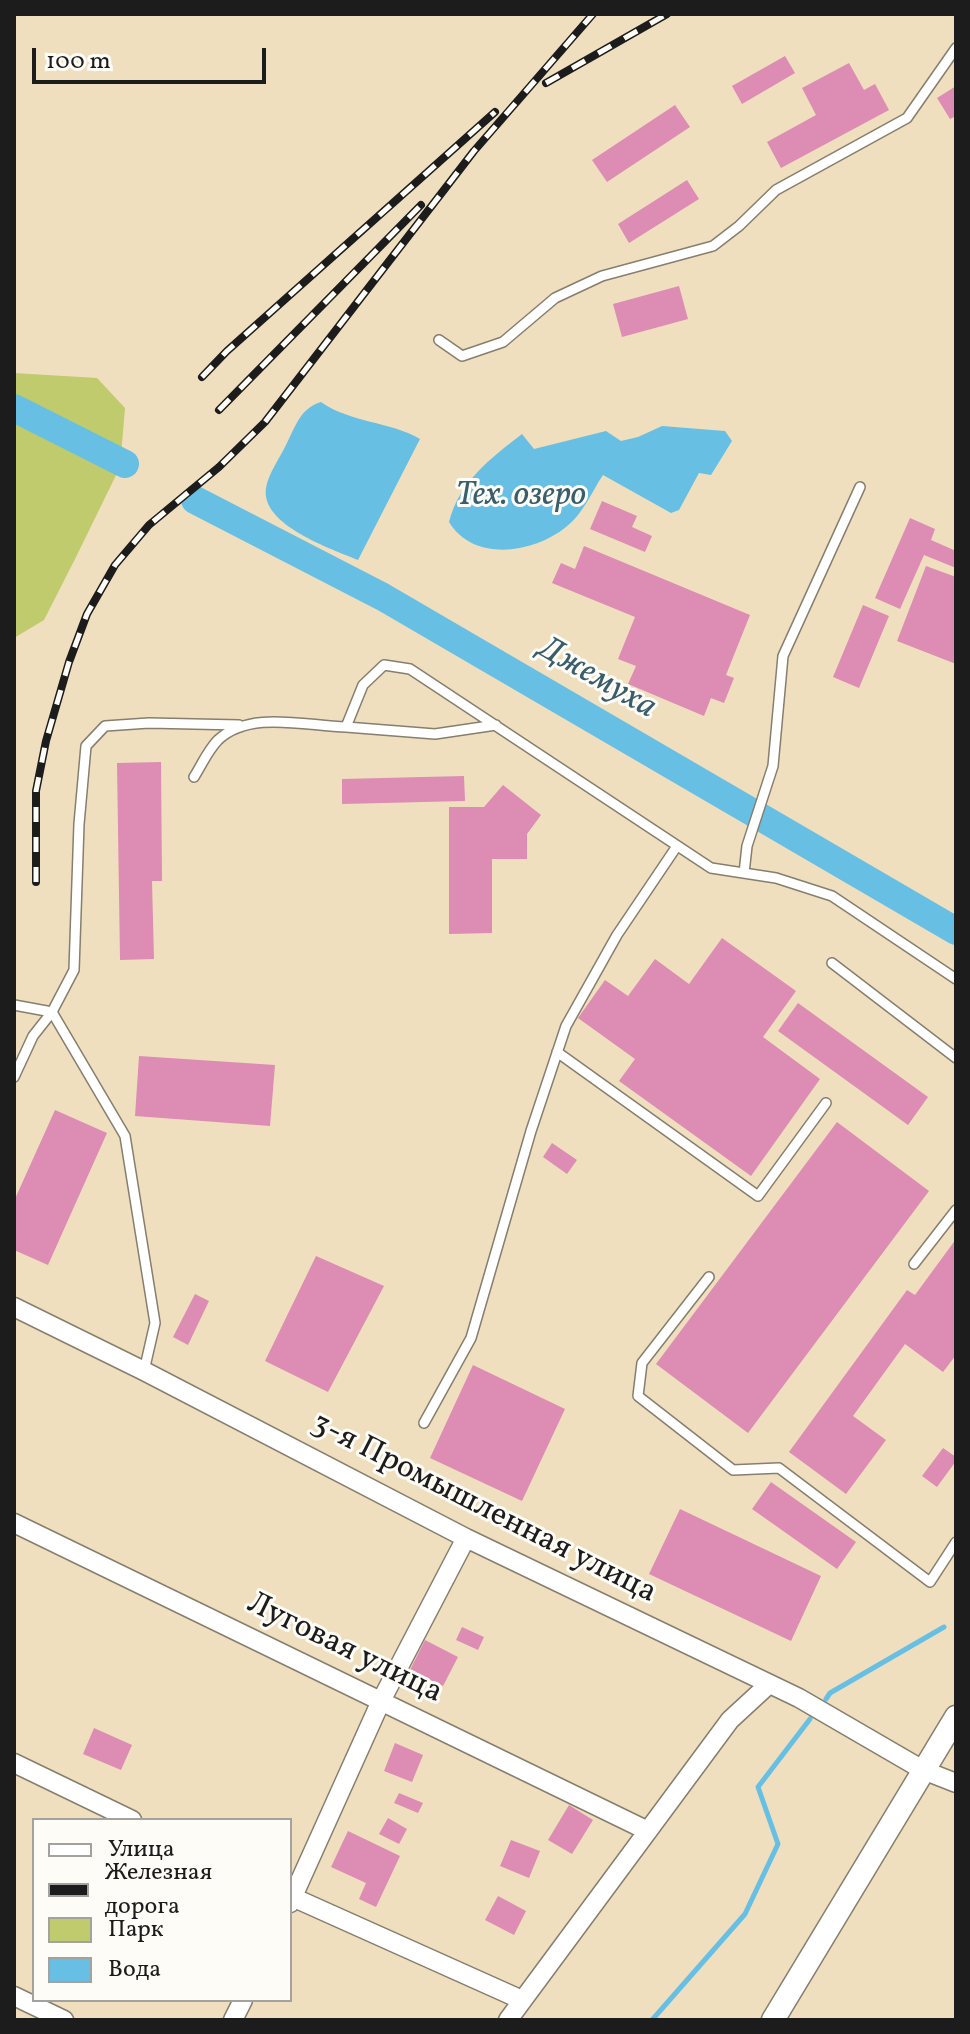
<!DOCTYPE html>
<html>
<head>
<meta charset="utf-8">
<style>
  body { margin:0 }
  #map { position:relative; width:970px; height:2034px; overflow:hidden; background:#efdfbf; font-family:Vollkorn,serif }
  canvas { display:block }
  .frame { position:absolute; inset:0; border:16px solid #1c1c1c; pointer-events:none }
  .legend { position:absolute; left:32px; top:1818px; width:260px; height:184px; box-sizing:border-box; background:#fdfcf7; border:2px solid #a3a29f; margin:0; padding:10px 14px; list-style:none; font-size:24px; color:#1c1c1c }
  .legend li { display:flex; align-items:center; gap:16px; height:40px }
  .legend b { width:40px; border:2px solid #a3a29f }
  .scale { position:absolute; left:32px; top:48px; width:234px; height:36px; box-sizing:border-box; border:4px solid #1c1c1c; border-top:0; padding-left:10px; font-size:24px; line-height:28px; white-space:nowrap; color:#1c1c1c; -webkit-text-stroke:6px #fdfcf7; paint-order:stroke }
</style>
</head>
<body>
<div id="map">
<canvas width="970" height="2034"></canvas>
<div class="frame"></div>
<ul class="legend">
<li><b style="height:10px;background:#fff"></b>Улица</li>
<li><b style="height:10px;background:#1c1c1c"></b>Железная дорога</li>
<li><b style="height:22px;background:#bfcb6c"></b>Парк</li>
<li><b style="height:22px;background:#67bfe4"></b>Вода</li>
</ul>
<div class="scale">100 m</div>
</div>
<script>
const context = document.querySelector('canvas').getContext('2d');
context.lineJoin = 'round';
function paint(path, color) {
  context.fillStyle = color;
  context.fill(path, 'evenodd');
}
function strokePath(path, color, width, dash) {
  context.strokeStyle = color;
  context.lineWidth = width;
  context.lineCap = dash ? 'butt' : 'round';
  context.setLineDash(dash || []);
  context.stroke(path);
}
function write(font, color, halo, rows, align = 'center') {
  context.font = font + ' Vollkorn,serif';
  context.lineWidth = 6;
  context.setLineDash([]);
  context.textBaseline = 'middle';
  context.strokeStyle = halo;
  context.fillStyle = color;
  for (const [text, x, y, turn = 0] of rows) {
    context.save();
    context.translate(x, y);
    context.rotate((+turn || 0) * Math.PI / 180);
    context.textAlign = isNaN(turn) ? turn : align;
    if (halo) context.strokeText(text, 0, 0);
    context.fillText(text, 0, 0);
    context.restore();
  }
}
paint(new Path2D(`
  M14,373L97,378L125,408L120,467L76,557L44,620L14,638Z`), '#bfcb6c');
paint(new Path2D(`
  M321,402C351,423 389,421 420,439L358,560C332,549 260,525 266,488C268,474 281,456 287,443C296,425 301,408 321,402Z
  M662,426L725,431L732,441L711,475L699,473L679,510L671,513L603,475C591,493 583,514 566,527C533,554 473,562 449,522C459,482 491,458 522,434L534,449L606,431L621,441L638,437Z`), '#67bfe4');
strokePath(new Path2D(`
  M826,1699L830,1693L944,1627
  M652,2020L745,1914L778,1844L758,1787L810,1719`), '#67bfe4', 5);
strokePath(new Path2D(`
  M14,408L125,464
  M195,500L383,597L956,931`), '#67bfe4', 28);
paint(new Path2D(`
  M785,56L795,73L742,104L732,86Z
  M849,63L864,90L875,84L889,110L781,168L767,142L816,115L802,88Z
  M956,86V116L950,119L937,98Z
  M675,105L690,127L607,182L592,160Z
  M687,180L699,199L629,243L618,224Z
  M679,286L688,319L622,337L613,304Z
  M602,501L637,516L632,527L652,536L645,552L590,529Z
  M910,518L935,529L931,540L956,551V568L924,555L900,609L875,598Z
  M584,546L750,615L726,675L734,678L724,703L711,698L704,716L628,684L636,666L618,659L635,617L552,583L561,563L575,569Z
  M926,566L956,577V664L897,641Z
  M863,605L889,616L859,688L833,677Z
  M161,762L162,881H152L154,959L120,960L117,763Z
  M464,776L465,801L342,804V779Z
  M503,785L541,815L527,834V859H492V933L449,934V807H484Z
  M722,938L796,991L763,1037L820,1079L751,1176L619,1081L635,1059L578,1018L605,980L628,996L655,959L689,984Z
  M798,1003L928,1097L908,1125L778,1031Z
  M139,1056L275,1065L270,1126L135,1116Z
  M55,1110L107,1133L48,1265L14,1250V1201Z
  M837,1122L929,1191L748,1433L656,1364Z
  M552,1143L577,1160L567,1174L543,1157Z
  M956,1239V1355L943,1372L905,1344L853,1416L886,1440L846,1494L789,1452L907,1290L915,1295Z
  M316,1256L384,1286L328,1392L265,1361Z
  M195,1294L209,1301L188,1345L173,1337Z
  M473,1365L565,1409L522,1501L430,1458Z
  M943,1448L956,1457V1461L937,1487L922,1476Z
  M771,1482L856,1542L837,1569L752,1509Z
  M680,1509L821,1576L791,1641L649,1574Z
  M462,1627L484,1637L478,1650L456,1640Z
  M425,1640L458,1657L443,1686L410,1670Z
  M94,1728L132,1745L121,1770L83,1754Z
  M395,1743L423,1755L412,1782L384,1771Z
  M399,1793L423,1803L418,1813L394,1803Z
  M569,1805L593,1820L572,1854L548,1840Z
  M388,1818L407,1829L399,1844L379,1834Z
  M348,1831L400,1856L376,1907L359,1899L366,1883L331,1867Z
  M511,1840L540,1851L529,1878L500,1866Z
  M498,1896L526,1911L514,1935L485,1920Z`), '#dd8cb3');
const service = new Path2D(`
  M439,340L462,356L503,342L555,298L602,276L713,246L739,226L776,190L907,118L956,48
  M346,727L435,734L496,725
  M194,777C201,766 208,750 218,740C250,710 305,726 346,727L363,685L384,665L410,669L711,868L776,878L832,896L956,979
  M744,873L747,846L773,766L783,656L860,487
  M832,963L956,1058
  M14,1005L52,1012L125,1136L155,1323L144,1371
  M557,1052L758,1196L826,1103
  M14,1077L33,1036L52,1012L74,970L79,824L86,746L105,726L149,723L239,725
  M914,1264L956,1210
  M709,1277L642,1363L638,1396L733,1470L779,1468L930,1582L956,1542
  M424,1423L471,1338L531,1131L566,1026L617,935L677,846`);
const minor = new Path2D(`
  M14,1307L144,1371L466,1538L799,1698L923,1770L956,1783
  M14,1523L648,1831
  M14,1763L132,1820
  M290,1896L522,2000
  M290,1903L381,1701L466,1538
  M14,1996L64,2020
  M233,2020L243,2000
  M508,2020L730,1720L768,1685`);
const tertiary = new Path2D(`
  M773,2020L956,1717`);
strokePath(service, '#867e6e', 12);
strokePath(minor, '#867e6e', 21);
strokePath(tertiary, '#867e6e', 25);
strokePath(service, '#fff', 9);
strokePath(minor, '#fff', 18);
strokePath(tertiary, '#fff', 22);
const rail = new Path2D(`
  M546,83L667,14
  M202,377L227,351L495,112
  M219,410L421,205
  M36,882V791L46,741L69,662L87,614L115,565L149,525L219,467L265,422L474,151L593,14`);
strokePath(rail, '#1c1c1c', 8);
strokePath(rail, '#fdfcf7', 5, [15]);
write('32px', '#1c1c1c', '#fdfcf7', [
  ["3-я Промышленная улица",483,1510,27],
  ["Луговая улица",344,1650,26]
]);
write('italic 34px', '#3a5d6c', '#fdfcf7', [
  ["Тех. озеро",521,498],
  ["Джемуха",596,680,30]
]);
</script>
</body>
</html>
